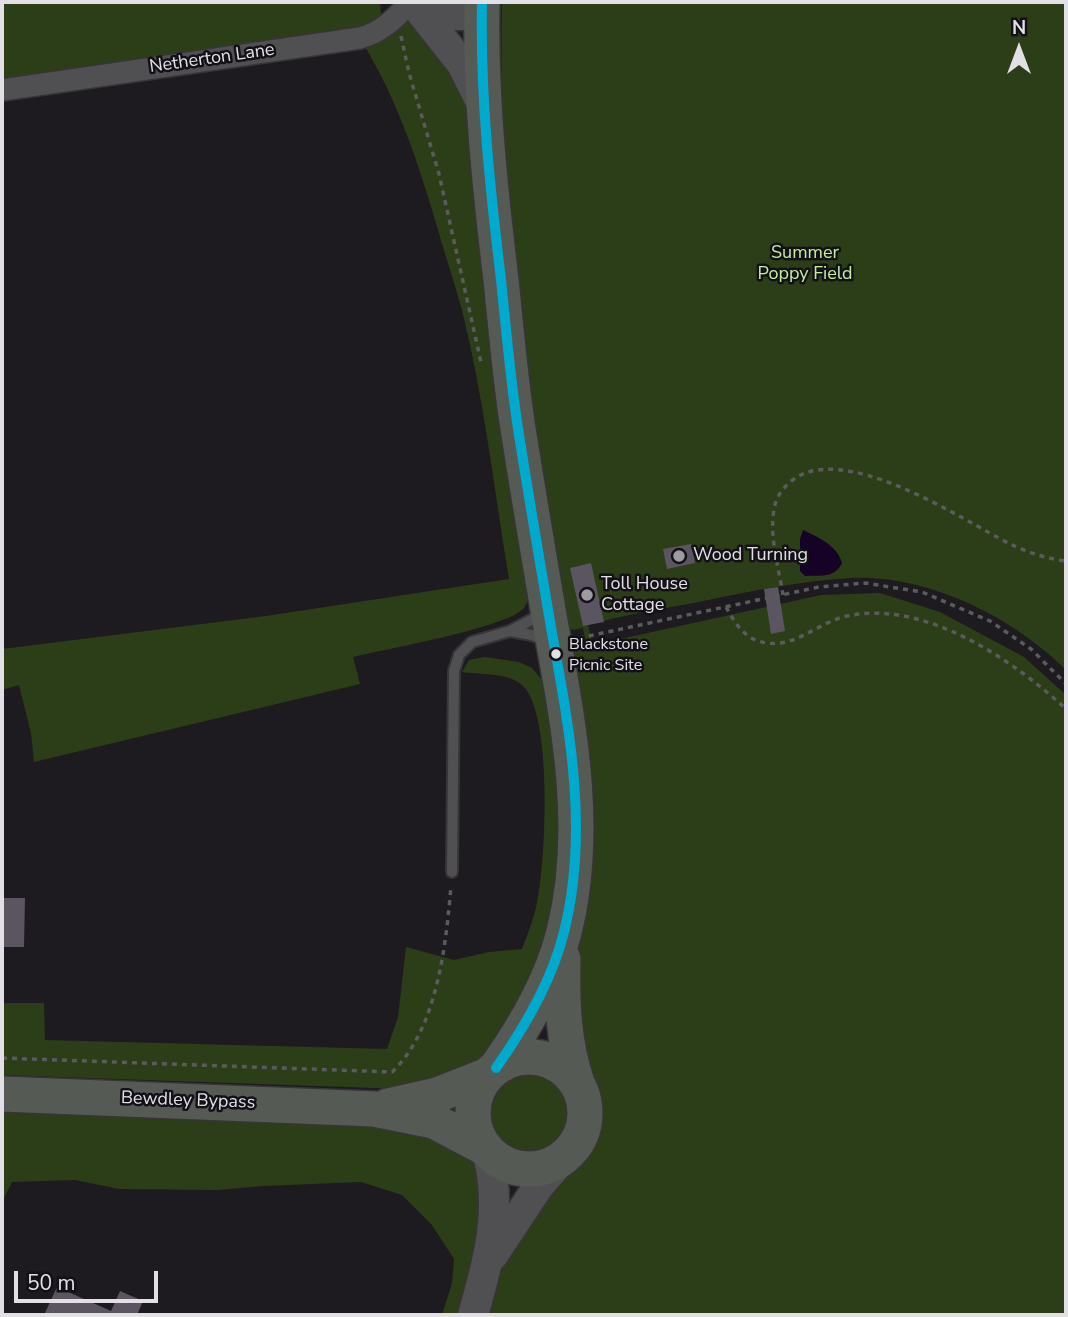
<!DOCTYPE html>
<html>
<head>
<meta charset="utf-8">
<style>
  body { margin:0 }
  #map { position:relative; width:1068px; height:1317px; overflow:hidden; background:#1d1b1f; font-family:"Nunito Sans",sans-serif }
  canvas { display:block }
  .frame { position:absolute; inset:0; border:4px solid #e2e0e5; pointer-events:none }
  .north { position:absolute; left:984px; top:14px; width:70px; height:70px; -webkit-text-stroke:5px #131117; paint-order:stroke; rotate:0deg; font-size:19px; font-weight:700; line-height:28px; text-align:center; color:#e2e0e5 }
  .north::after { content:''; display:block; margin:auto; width:24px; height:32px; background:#e2e0e5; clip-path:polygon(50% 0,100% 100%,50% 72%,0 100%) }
  .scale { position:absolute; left:14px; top:1271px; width:144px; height:32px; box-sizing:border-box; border:4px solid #e2e0e5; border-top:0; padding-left:9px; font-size:21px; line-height:24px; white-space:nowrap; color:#e2e0e5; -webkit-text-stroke:5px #131117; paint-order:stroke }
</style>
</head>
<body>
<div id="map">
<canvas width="1068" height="1317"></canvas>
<div class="frame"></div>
<div class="north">N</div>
<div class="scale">50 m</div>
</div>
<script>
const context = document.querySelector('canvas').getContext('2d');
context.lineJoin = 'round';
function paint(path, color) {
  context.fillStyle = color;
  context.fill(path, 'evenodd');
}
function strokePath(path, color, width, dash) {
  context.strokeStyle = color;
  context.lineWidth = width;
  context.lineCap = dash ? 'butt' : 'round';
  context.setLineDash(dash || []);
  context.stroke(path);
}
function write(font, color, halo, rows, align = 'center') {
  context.font = font + ' "Nunito Sans",sans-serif';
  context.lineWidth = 5;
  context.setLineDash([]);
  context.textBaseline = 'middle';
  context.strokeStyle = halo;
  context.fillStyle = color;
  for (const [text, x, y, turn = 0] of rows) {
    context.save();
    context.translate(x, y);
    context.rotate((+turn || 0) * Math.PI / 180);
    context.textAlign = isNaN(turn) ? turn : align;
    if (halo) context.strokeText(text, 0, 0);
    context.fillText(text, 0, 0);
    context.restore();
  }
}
paint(new Path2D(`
  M2,2H380L381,13L378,21L396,27L414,18L466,96L530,589C528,596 528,604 523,609C504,628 386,649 353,657L360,684L34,762L31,733L19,685L2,690V649L266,616L509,579C494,489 484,398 462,310C454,281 444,252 436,223C417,159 398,102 364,45L2,94Z
  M502,2H1066V670C1011,616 929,575 851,578C806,580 752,591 708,600C669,608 627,614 588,625L593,645L821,595L880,593L940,612L1024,657L1066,695V1315H484L503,1267L516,1240L566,1171L580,1155L594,1127L595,1109L586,1077L575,987L579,937L570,656L576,648L586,645L583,628L573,630L567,627C554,554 538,480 528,406C511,272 499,137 502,2Z
  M485,657L519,662L532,668L541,679L550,702L560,777V877L544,958L522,1001L485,1053L471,1064L402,1089L2,1075V1003H44L45,1040L387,1049L398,1017L406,947L454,960L489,952L522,949C528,933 534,918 537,903C546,862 553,715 523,686C509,672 481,675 462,672L469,660Z
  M486 1113a43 43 0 1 1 86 0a43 43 0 1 1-86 0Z
  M2,1110L407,1127L474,1160L488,1201L460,1315H442L452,1283L454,1259L432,1225L402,1195L361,1182L263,1186L218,1190L119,1189L75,1180L12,1182L2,1202Z`), '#2c3e17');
paint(new Path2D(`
  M803,530C818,537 838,546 842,563C834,579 820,575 805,576L800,571V539Z`), '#150226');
paint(new Path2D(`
  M691,544L695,563L667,569L663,549Z
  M591,563L604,622L583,626L570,568Z
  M778,587L785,631L771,634L764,589Z
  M2,898H25L24,947H2Z
  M57,1287L111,1311L120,1291L143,1301L137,1315H44Z`), '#5b5561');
const service = new Path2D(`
  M510,631L533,619L541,608
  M452,872L454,671L459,655L472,642L510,631L532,635L545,641`);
const minor = new Path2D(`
  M2,90L360,38C382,32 396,18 410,2`);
const secondary = new Path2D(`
  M413,2L462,64L482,104
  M416,2L450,15H482
  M493,1255L538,1187L562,1159
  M473,1315C489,1260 503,1208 487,1151`);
const trunk = new Path2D(`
  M482,2C480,95 490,188 501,280C506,328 510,375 517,422C528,493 540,563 552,633C570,732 589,832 564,932C552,981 525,1027 496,1068
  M563,959C562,1002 563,1041 577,1083
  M473 1113a56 56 0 1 1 112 0a56 56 0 1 1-112 0Z
  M2,1094L374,1109L434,1121L485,1148
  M388,1106L437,1095L488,1075`);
strokePath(service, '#373538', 14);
strokePath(minor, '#373538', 24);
strokePath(secondary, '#373538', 33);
strokePath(trunk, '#373538', 38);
strokePath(new Path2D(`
  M401,36L409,73L439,174L481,362
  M783,595C779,569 769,537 774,510C775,500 781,490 789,483C839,437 961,519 1010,544C1027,552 1047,559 1066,561
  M726,607C736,625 746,641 768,643C795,647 817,624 843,617C921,597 1012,659 1066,709
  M579,638L819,587L865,583L922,592L990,621L1031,649L1066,684
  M2,1058L392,1072C437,1030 446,945 451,886`), '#5b5a5d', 3.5, [5, 5]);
strokePath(service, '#504f52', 10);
strokePath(minor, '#504f52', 21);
strokePath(secondary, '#504f52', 30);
strokePath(trunk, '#565a54', 35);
strokePath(new Path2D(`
  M482,2C480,95 490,188 501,280C506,328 510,375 517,422C528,493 540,563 552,633C570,732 589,832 564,932C552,981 525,1027 496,1068`), '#00a9ce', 10);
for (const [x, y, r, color] of [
  [679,556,7,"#9d9ba0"],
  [587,595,7,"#9d9ba0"],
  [556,654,6,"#e2e0e5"]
]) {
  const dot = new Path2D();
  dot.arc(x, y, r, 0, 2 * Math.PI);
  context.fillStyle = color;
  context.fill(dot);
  strokePath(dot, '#131117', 2.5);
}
write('16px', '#e2e0e5', '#131117', [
  ["Blackstone",569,645],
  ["Picnic Site",569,666]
], 'left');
write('18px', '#e2e0e5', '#131117', [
  ["Netherton Lane",212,59,-8],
  ["Bewdley Bypass",188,1101,2]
]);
write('18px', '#c3ee9c', '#131117', [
  ["Summer",805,254],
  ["Poppy Field",805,275]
]);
write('18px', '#e2e0e5', '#131117', [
  ["Wood Turning",693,556],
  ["Toll House",601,585],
  ["Cottage",601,606]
], 'left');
</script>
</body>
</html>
